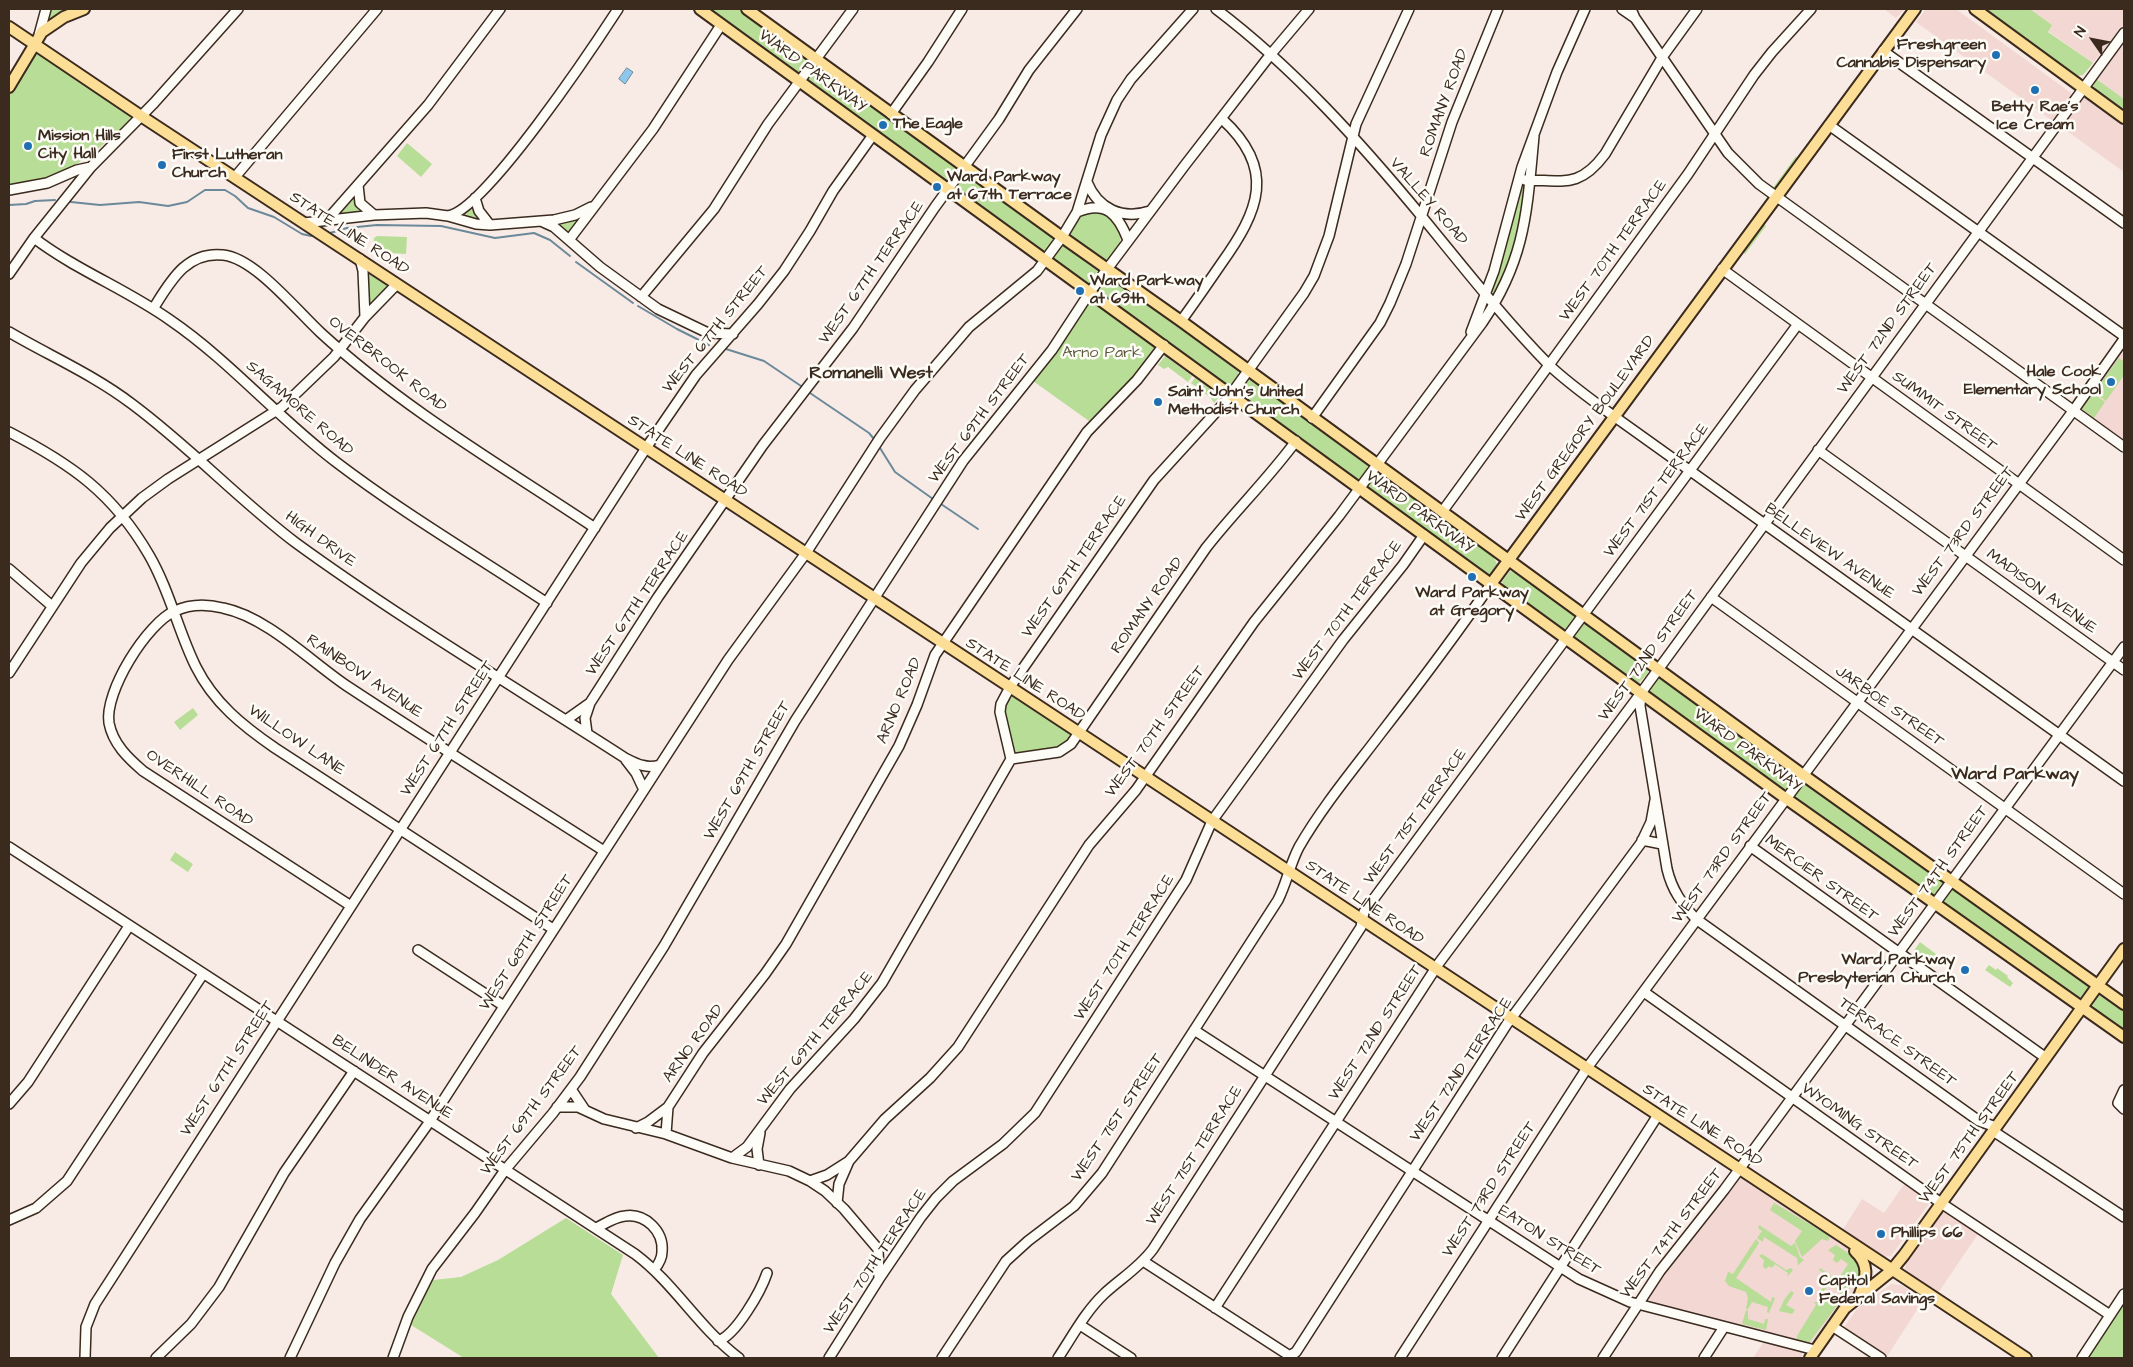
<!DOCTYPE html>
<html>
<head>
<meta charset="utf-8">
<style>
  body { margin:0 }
  #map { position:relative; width:2133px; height:1367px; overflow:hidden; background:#f8ebe6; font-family:"Architects Daughter",sans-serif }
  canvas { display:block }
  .frame { position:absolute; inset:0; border:10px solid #3b2a1e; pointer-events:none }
  .north { position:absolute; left:2068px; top:15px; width:50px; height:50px; -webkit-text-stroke:4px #fdfcf7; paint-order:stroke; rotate:303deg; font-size:14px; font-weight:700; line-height:20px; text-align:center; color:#3b2a1e }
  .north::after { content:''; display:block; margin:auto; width:18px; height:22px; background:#3b2a1e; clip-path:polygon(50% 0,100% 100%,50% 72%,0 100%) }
</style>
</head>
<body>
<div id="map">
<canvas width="2133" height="1367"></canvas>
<div class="frame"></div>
<div class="north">N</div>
</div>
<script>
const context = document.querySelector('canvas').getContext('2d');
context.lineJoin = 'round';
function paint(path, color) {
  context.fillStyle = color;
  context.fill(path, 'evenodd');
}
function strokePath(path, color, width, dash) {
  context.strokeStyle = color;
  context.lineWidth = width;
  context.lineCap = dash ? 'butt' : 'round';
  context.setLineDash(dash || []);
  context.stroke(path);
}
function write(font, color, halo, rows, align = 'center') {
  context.font = font + ' "Architects Daughter",sans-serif';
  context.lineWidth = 5;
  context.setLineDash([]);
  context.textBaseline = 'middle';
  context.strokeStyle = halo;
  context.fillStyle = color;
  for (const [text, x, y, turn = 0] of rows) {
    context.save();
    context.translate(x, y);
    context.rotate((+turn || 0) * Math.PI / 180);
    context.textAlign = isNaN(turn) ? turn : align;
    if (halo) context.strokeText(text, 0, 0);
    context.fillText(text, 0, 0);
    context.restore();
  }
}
paint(new Path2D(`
  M1884,9H1905L1896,18Z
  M1926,9H1956L2071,93L2072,97L2054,122L1916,22Z
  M2030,9H2124V25L2093,63L2048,31L2052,25Z
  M2124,37V99L2095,78Z
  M2082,98H2085L2124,127V172L2060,126Z
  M2124,347V443L2079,411Z
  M1740,1175H1743L1829,1233L1855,1254L1863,1268L1855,1291L1839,1304L1811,1343L1751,1330L1645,1302V1297L1662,1273Z
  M1905,1183L1931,1201L1891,1256L1882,1257L1842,1231L1862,1199L1884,1213Z
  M1942,1212L1951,1214L1978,1234L1938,1293L1908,1273L1905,1269L1906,1264Z
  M1891,1284L1901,1285L1924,1299L1886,1358L1846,1332L1844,1327L1857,1309Z
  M1765,1340L1801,1351L1803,1358H1753Z`), '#f2d7d2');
paint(new Path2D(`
  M49,9H65L66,10L50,22L47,19Z
  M707,9H739L807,58L809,62L801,74H797Z
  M1984,9H2030L2052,25L2048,32L2093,63L2083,75L2076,76Z
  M36,54L41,55L127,111L131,116L130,119C95,155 61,182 9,185V94Z
  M815,67L820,68L955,166L957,170L948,182L944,181L808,82V78Z
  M2095,78L2124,99V112L2095,91L2092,83Z
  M407,143L432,164L421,177L397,156Z
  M1796,156L1797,160L1776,189L1773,188Z
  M964,174H967L1052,236L1053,240L1046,251L1040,250L956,190V186Z
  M1521,185L1526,186L1517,247L1495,295L1492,291Z
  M354,196H356L363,212L341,215L342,210Z
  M472,207L475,209L478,221L462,217Z
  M1091,211L1103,213L1112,218L1121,231L1120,245L1108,261L1105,262L1069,237C1070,226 1082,215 1091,211Z
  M579,217L581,218L569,234L556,224Z
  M1764,224L1766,226L1745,254L1743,252Z
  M377,236L407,237L406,254L376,252L373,250L374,238Z
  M1063,245L1098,270L1089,284L1054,261L1053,256L1060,247Z
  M367,269L389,285L370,305L368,304Z
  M1109,278L1113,279L1238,371L1239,376L1232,385L1227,386L1100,294L1099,290Z
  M1090,301H1094L1156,346L1157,349L1137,373L1089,421L1033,381L1055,353Z
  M1165,356L1192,376L1188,382L1168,367L1164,369L1158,365Z
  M2119,358L2124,362V375L2106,401L2094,392Z
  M1195,378L1220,396L1214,403L1211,398L1191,383Z
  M1247,380H1251L1367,465L1368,470L1361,479H1355L1239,395V390Z
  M2093,393L2105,402L2094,418L2082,409Z
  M1378,473L1493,556L1497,564L1491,574H1486L1368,488L1367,485L1375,474Z
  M1510,571L1517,574L1574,615L1575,619L1565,630L1561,628L1503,585L1502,582Z
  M1586,624L1647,668L1648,673L1639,683L1636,682L1575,639L1574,635L1582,625Z
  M1658,677L1795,775L1794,780L1788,789H1782L1649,692Z
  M1010,695H1014L1068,730C1076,751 1033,752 1020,754L1015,752L1002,712L1004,702Z
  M193,708L198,715L180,730L174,722Z
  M1806,784L1943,880L1944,885L1937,895H1931L1797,801L1795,796L1803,785Z
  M175,852L193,864L188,872L170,860Z
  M1951,889H1954L2088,984L2089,987L2078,1000L1943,903V900Z
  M1920,942L1936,954L1930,963L1913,952Z
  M1984,943L2067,1003L2071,1007L1982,945Z
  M1989,965L1996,970L1997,968L2008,976L2007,977L2013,983L2010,987L1985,970Z
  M2101,995L2124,1011V1031L2091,1008L2098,996Z
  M1774,1203L1830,1236L1828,1241L1822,1239L1802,1257L1795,1241L1802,1231L1770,1210Z
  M566,1218L623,1255L611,1294L659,1358H464L411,1325L433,1280L461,1277L498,1260Z
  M1759,1225L1791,1246L1795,1243L1800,1257L1804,1260L1798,1265L1797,1258L1764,1237L1763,1242L1757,1238L1762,1231L1758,1228Z
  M1756,1239L1759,1243L1736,1278L1771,1302L1772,1297L1775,1298L1769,1313L1767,1312L1768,1307L1752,1302L1748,1309H1746L1748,1298L1746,1292L1729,1286L1725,1281L1728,1272L1733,1274Z
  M1836,1245L1857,1259L1861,1272L1850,1288L1842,1296L1834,1286L1848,1264L1841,1259L1837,1263L1833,1260L1835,1255L1828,1250Z
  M1762,1254L1786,1270L1791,1268L1793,1270L1787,1277L1788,1273L1775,1264L1772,1268L1769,1266L1766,1269L1763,1267L1764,1260L1759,1256Z
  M1820,1268L1834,1278L1823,1292H1820L1830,1277L1819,1270Z
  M1791,1291L1794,1293L1786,1305L1795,1310L1792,1314L1779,1311L1784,1300Z
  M1829,1295L1836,1296L1840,1302L1808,1344L1796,1341L1797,1336L1816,1305L1814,1302H1822Z
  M2124,1300V1358H2086Z
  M1746,1310L1748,1311V1319L1764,1324L1765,1319H1768L1766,1330L1742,1324Z`), '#b8dd97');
const water = new Path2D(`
  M627,68L633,72L625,84L619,79Z`);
paint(water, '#8dc8ec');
strokePath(water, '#6c899a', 1);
strokePath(new Path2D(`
  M71,202L100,205L139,202L168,206L187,202L205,190H225L235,196L248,208L274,217L302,234L311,236
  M9,205L26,204L35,201L55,200
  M330,233L347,228L377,225L441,226L495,238L534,233L550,240L570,256
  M576,262L633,303
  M638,306L677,329L709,345
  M726,349L764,361L801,386
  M810,393L869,433L874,439
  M880,448L895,472L933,499
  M941,504L978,529`), '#6c899a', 2);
const minor = new Path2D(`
  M1216,9C1294,68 1361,143 1423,218C1464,268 1504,319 1549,365C1569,384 1592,400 1615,417L2124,781
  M1622,9L1635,18
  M1631,9L1635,18L1728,153L1759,184L2124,447
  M39,35L46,9
  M1883,51L2124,223
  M891,114L928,62L962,9
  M1829,125L2124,336
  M235,177L377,9
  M1525,180C1563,180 1579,189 1605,154L1663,56L1697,9
  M1087,182C1098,209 1122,220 1150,211
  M358,185L360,203L374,215L426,213L448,216L476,224L490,225L554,220L575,215L591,207
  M9,190L47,183L77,170L91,167
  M475,198L479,211L490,225
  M1077,212C1106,200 1118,214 1128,240
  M448,216C485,210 594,46 618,9
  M327,220L428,105L500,9
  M543,222L554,227L600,267L658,309L708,333L733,334
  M304,223L374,215
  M34,238C76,270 126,289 170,320C230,361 278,418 336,462C403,513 476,556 547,603
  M569,240L653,129L721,25
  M360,259L363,271L365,317
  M1722,269L2124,560
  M9,274L34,238L91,167L154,103L238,9
  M641,297L714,209L768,124L853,9
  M153,309C170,282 186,251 223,255C255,258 297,311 321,333C404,409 502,466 595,528
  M1181,321C1195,302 1208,283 1221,264C1259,211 1277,169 1222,119
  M9,332C50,356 94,375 132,404C190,447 239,500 296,543C402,620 515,687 625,758C637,764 646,769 660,765
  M1471,332L1494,271L1522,167L1557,72L1585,9
  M1312,418L1380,323L1390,303L1406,264L1452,122L1498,9
  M9,432C71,464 113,493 149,555C170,591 178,631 196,667C214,703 243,726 275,748L553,929
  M1818,450L2124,670
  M1442,512L1688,174L1754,75L1772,52L1811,9
  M9,569L52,606
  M1711,597L2124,894
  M9,673L81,563L110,528L142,498L168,479L282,407L334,357L365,317L397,284
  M1641,693L1640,706L1667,869C1672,890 1682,904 1696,919L1979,1121L1996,1127
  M566,720L590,703
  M587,733L585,718L590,703L658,597L763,445L853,328L935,207L999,119L1029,70L1077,9
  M1011,759L1059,752L1071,744L1206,548C1235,511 1268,479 1296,441
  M626,760L636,773L644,790
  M1642,840L1662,844
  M1750,846L2046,1058
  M9,847L635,1254C675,1284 698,1327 739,1358
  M351,906L143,771C128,758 113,744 109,723C104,692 147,623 175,611C190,604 207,604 223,608C267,617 310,661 347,686C432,742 518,796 604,851
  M418,950L504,1006
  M1644,992L1941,1203L2110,1315
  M1194,1030L1579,1279L1630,1302L1815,1350
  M571,1089L585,1110
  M2124,1090L2118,1103L2124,1109
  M9,1104L28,1082L129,926
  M557,1107H578L604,1119L666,1134L732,1158L789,1171L810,1181L825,1191L844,1209L878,1249L879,1278
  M636,1128L648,1122L668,1107L703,1053L765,974L786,944L899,746L917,705L935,655L1087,432L1137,380L1164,345
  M1993,1131L2124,1217
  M666,1134L668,1107
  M732,1158L747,1147L790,1089L854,1019L882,983L1011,759L1000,712L1001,704L1010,687L1154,480L1227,400L1304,293L1314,276L1329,236L1356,124L1409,9
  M759,1165L757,1149L760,1133
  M810,1181L827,1175L849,1161L885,1119L930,1078L958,1047L1089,845L1136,790L1254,622L1339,516L1482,323C1526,259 1527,210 1534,136
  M837,1203L839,1184L849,1161
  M9,1220L36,1208L67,1181L203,974
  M596,1228C605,1224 614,1217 625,1216C645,1213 664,1231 662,1252C662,1259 658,1265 654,1270
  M1143,1261L1293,1358
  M1215,1308L1439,963L1641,693L2124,33
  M1080,1325L1131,1358
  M1832,1326L1881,1358
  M718,1341C736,1335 761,1291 767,1273
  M1289,1356L1296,1352L1507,1024L1641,843L1651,822L1655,800
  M85,1358L86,1327L95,1304L646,448L696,375L758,304L784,271L810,231L833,191L873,135
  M156,1358L191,1324L219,1287L284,1173L354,1071
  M290,1358L335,1263L360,1219L428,1124L728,660L806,553L880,438L915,390L969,327L1037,271L1062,237L1077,212L1101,135L1117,100L1131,79L1193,9
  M393,1358L408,1317L432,1269L475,1213L505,1170L553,1113L580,1077L664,946L795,721L963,461L1052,350L1090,292L1185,165L1271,54L1309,9
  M829,1358L879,1279L921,1217L936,1198L953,1181L1003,1144L1035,1113L1186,880L1212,821L1343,640L1403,565L1424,535
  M942,1358L1006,1261L1028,1241L1074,1206L1102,1173L1278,900C1287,882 1290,864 1299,847C1322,807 1353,770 1381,733C1419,684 1456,635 1491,584
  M1058,1358C1072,1337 1085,1312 1104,1294C1120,1279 1139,1268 1153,1249L1361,927L1364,912L1798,324
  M1400,1358L1587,1068L2076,407L2124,339
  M1502,1358L1658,1115
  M1603,1358L1660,1271L1724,1190L2124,647
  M1704,1358L1724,1327
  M2082,1358L2124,1294`);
const major = new Path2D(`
  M700,9L1781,795L2124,1037
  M747,9L1062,237L1181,321L1799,772L2124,1004
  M1975,9L2124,118
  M9,27L141,116L1010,687L2026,1358
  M9,87L42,32L64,17L84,9
  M1491,584L1915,9
  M1855,1251C1869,1264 1867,1277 1860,1294
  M1810,1358L1845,1308L1891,1271L1904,1255L2124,949`);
strokePath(minor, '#3b2a1e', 12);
strokePath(major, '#3b2a1e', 14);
strokePath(minor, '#fdfcf7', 9);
strokePath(major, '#fcde96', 10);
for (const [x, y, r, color] of [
  [1996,55,5,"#1f6fb2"],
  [2035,90,5,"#1f6fb2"],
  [883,125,5,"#1f6fb2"],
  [28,146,5,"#1f6fb2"],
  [162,165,5,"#1f6fb2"],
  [937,187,5,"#1f6fb2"],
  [1080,291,5,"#1f6fb2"],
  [2111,382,5,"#1f6fb2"],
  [1158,402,5,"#1f6fb2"],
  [1472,577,5,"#1f6fb2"],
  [1965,970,5,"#1f6fb2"],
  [1881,1234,5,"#1f6fb2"],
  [1809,1291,5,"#1f6fb2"]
]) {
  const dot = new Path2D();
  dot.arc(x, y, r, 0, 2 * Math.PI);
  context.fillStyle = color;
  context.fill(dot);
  strokePath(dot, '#fdfcf7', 2);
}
write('bold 16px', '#3b2a1e', '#fdfcf7', [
  ["Fresh.green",1986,46,"right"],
  ["Cannabis Dispensary",1986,64,"right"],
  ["Betty Rae's",2035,108,"center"],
  ["Ice Cream",2035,126,"center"],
  ["The Eagle",893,125],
  ["Mission Hills",38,137],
  ["City Hall",38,155],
  ["First Lutheran",172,156],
  ["Church",172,174],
  ["Ward Parkway",947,178],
  ["at 67th Terrace",947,196],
  ["Ward Parkway",1090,282],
  ["at 69th",1090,300],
  ["Hale Cook",2101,373,"right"],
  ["Elementary School",2101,391,"right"],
  ["Saint John's United",1168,393],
  ["Methodist Church",1168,411],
  ["Ward Parkway",1472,594,"center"],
  ["at Gregory",1472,612,"center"],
  ["Ward Parkway",1955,961,"right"],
  ["Presbyterian Church",1955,979,"right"],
  ["Phillips 66",1891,1234],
  ["Capitol",1819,1282],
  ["Federal Savings",1819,1300]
], 'left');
write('16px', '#3b2a1e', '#fdfcf7', [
  ["WARD PARKWAY",812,72,36],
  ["ROMANY ROAD",1445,103,-70],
  ["VALLEY ROAD",1428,202,49],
  ["STATE LINE ROAD",349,234,33],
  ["WEST 70TH TERRACE",1614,251,-54],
  ["WEST 67TH TERRACE",872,273,-55],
  ["WEST 72ND STREET",1888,329,-54],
  ["WEST 67TH STREET",716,330,-51],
  ["OVERBROOK ROAD",387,365,38],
  ["SAGAMORE ROAD",299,409,41],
  ["SUMMIT STREET",1944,412,36],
  ["WEST 69TH STREET",980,419,-53],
  ["WEST GREGORY BOULEVARD",1586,429,-54],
  ["STATE LINE ROAD",687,457,33],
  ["WEST 71ST TERRACE",1657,491,-53],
  ["WARD PARKWAY",1419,513,36],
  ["WEST 73RD STREET",1964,532,-53],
  ["HIGH DRIVE",320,540,36],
  ["BELLEVIEW AVENUE",1829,552,35],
  ["WEST 69TH TERRACE",1075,567,-55],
  ["MADISON AVENUE",2041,592,36],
  ["WEST 67TH TERRACE",638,604,-56],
  ["ROMANY ROAD",1148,606,-55],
  ["WEST 70TH TERRACE",1348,611,-53],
  ["WEST 72ND STREET",1649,656,-54],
  ["RAINBOW AVENUE",364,677,34],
  ["STATE LINE ROAD",1025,680,33],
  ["ARNO ROAD",900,701,-67],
  ["JARBOE STREET",1889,707,35],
  ["WEST 67TH STREET",448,729,-57],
  ["WEST 70TH STREET",1156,732,-54],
  ["WILLOW LANE",296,741,34],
  ["WARD PARKWAY",1747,751,36],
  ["WEST 69TH STREET",748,771,-60],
  ["OVERHILL ROAD",199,789,34],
  ["WEST 71ST TERRACE",1416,817,-54],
  ["WEST 73RD STREET",1723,858,-54],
  ["WEST 74TH STREET",1939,872,-54],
  ["MERCIER STREET",1821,879,36],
  ["STATE LINE ROAD",1364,903,34],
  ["WEST 68TH STREET",527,943,-57],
  ["WEST 70TH TERRACE",1125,948,-57],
  ["WEST 72ND STREET",1376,1033,-57],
  ["WEST 69TH TERRACE",816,1039,-50],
  ["TERRACE STREET",1897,1043,36],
  ["ARNO ROAD",694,1044,-54],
  ["WEST 67TH STREET",228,1069,-57],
  ["WEST 72ND TERRACE",1462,1070,-56],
  ["BELINDER AVENUE",392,1078,33],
  ["WEST 69TH STREET",532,1111,-53],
  ["WEST 71ST STREET",1118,1118,-56],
  ["STATE LINE ROAD",1702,1126,33],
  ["WYOMING STREET",1859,1127,35],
  ["WEST 75TH STREET",1970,1138,-54],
  ["WEST 71ST TERRACE",1195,1156,-57],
  ["WEST 73RD STREET",1490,1190,-57],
  ["WEST 74TH STREET",1672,1234,-53],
  ["EATON STREET",1549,1241,32],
  ["WEST 70TH TERRACE",876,1262,-56]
]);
write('16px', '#5a573c', '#fdfcf7', [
  ["Arno Park",1102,354]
]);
write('bold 18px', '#3b2a1e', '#fdfcf7', [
  ["Romanelli West",871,374],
  ["Ward Parkway",2015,775]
]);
</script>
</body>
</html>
